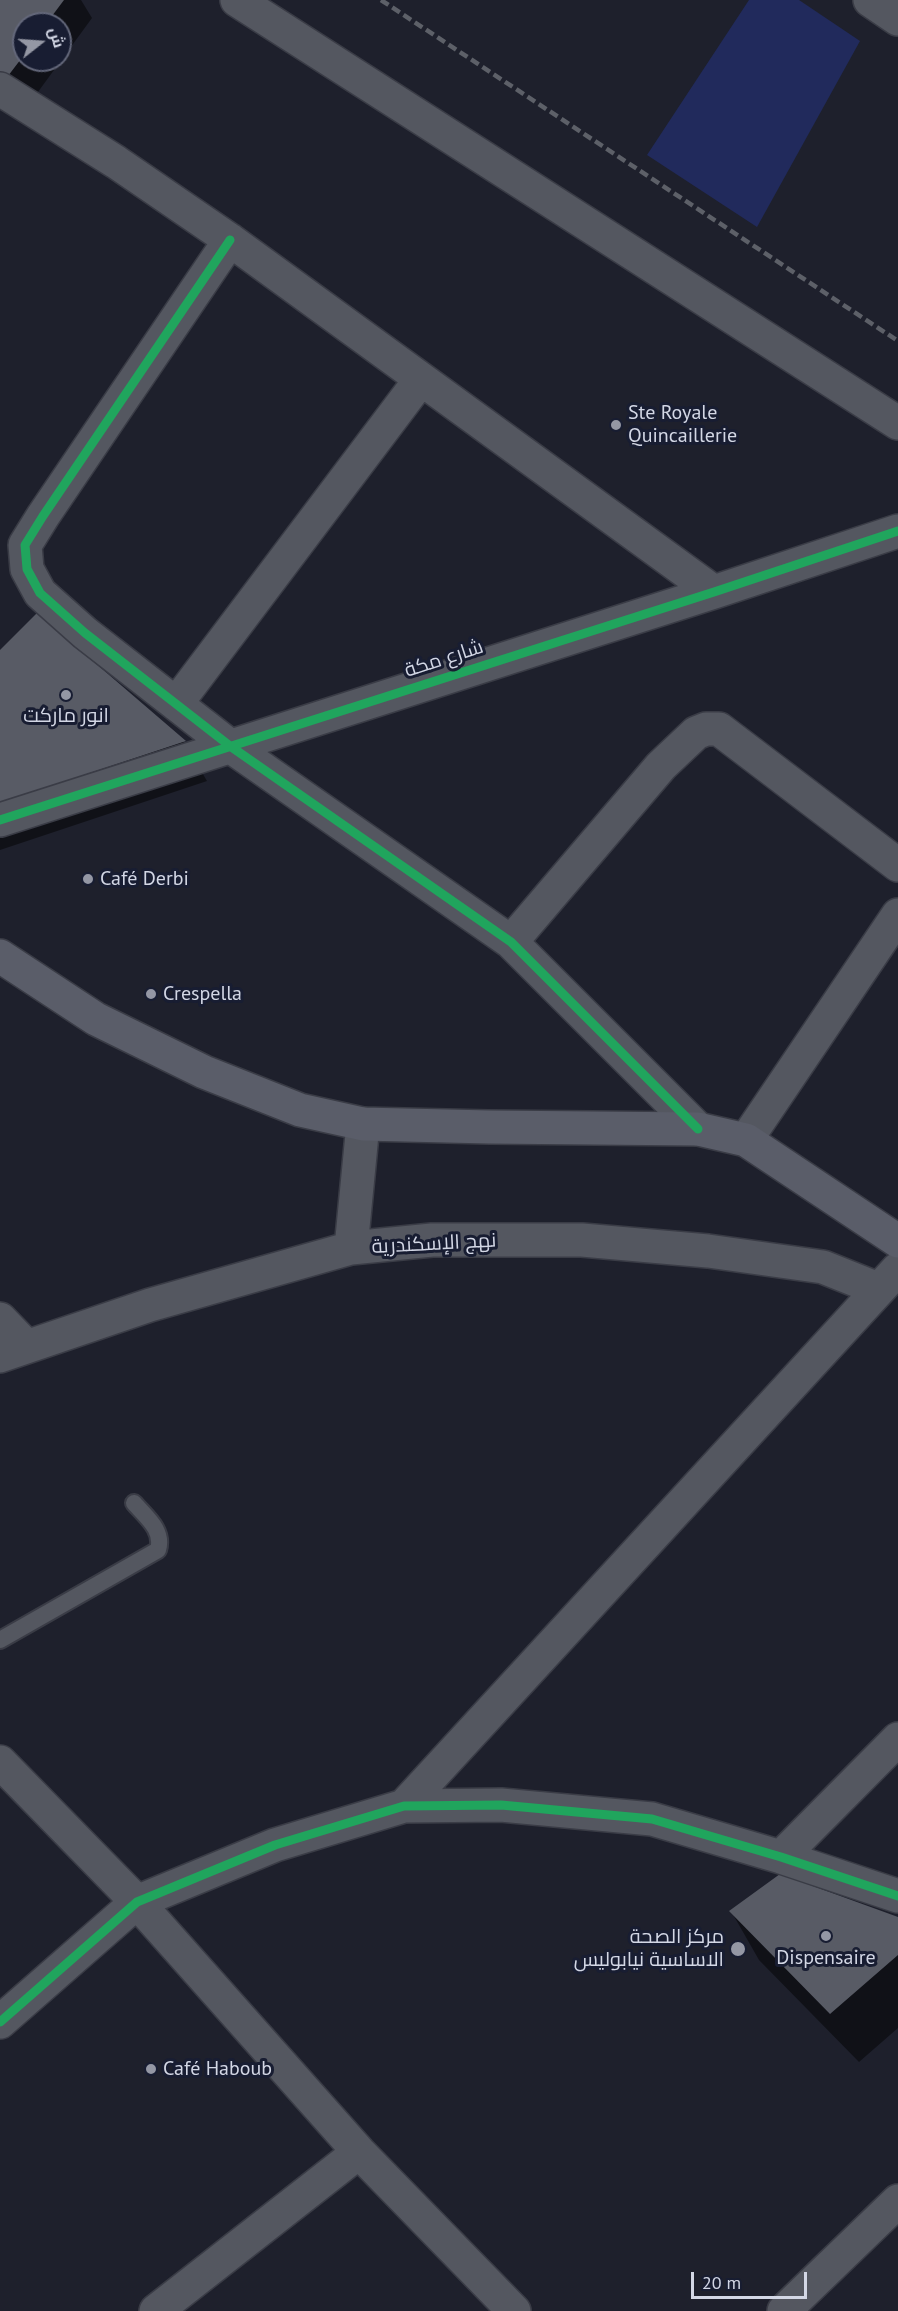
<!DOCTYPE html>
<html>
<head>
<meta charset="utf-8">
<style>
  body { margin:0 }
  #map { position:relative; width:898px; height:2311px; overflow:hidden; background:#1e202c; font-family:"PT Sans",Cairo,sans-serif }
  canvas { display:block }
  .north { position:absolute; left:12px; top:12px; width:60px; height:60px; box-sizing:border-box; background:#181d32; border:2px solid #63677a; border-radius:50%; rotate:73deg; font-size:16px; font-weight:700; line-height:24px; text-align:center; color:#d3d7e5 }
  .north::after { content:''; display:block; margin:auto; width:21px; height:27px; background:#9497a4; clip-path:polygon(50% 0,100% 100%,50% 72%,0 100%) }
  .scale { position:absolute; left:691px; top:2272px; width:116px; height:27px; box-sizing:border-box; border:3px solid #d3d7e5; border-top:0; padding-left:8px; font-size:18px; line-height:21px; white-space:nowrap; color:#d3d7e5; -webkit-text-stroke:4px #181d32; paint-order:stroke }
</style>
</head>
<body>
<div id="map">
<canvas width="898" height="2311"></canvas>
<div class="north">ش</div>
<div class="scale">20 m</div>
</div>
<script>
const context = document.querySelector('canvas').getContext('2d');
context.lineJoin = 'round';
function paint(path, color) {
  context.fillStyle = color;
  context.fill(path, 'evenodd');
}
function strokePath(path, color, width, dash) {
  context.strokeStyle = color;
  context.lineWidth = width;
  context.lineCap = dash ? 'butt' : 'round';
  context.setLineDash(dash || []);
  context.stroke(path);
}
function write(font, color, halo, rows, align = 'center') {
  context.font = font + ' "PT Sans",Cairo,sans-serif';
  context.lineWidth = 6;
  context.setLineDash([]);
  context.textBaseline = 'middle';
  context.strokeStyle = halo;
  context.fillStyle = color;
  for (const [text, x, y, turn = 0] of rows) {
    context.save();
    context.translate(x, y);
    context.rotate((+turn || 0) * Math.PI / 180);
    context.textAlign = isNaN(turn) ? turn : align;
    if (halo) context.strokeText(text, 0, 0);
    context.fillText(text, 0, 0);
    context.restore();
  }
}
paint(new Path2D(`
  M749,0H799L860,41L757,227L647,155Z`), '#212a5c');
paint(new Path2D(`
  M0,0H81L92,18L27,107L0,88ZM24,24H60V60H24Z
  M37,615L184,742L207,781L0,850V652Z
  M731,1911L898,1918V2028L859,2062L759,1960Z`), '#0007');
paint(new Path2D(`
  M0,0H64L46,24H24V55L8,76L0,71Z
  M37,613L186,741L0,803V650Z
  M780,1874L898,1917V1955L830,2014L729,1911Z`), '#585b65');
const lane = new Path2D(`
  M0,1640L158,1550C164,1530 146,1517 134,1503`);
const street = new Path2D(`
  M237,0L898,423
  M870,0L898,19
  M0,89L116,162L230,240L714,592
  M230,240L43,516L25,545L27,569L40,593L85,633L230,746L511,942L698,1129
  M176,704L421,379
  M0,820L714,592L898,531
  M511,942L661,766L696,733L706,729H719L898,865
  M746,1140L898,915
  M351,1248L363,1124
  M0,1319L26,1346
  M0,1356L150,1305L351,1248L432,1240H582L708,1251L823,1267L878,1289
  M0,1762L137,1902L359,2152L514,2311
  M404,1806L898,1269
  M781,1857L898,1739
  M0,2022L137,1902L275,1845L404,1806L501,1805L652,1819L781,1857L898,1896
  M156,2311L359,2152
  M784,2311L898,2201`);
const secondary = new Path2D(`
  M0,956L96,1019L204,1072L300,1110L363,1124L489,1127L698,1129L746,1140L898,1241`);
strokePath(lane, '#3a3c46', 20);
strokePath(street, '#3a3c46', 36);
strokePath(secondary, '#3a3c46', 36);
strokePath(lane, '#545760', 16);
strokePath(street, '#545760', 33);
strokePath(secondary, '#5a5d69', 33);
strokePath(new Path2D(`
  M381,0L898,341`), '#5d6068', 4.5, [9, 4.5]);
strokePath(new Path2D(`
  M230,240L43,516L25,545L27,569L40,593L85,633L230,746L511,942L698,1129
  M0,820L714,592L898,531
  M0,2022L137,1902L275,1845L404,1806L501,1805L652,1819L781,1857L898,1896`), '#20a55d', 9);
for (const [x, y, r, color] of [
  [616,425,6,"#9497a4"],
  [66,695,6,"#9497a4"],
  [88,879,6,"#9497a4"],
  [151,994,6,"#9497a4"],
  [826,1936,6,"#9497a4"],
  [738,1949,8,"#9497a4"],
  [151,2069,6,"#9497a4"]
]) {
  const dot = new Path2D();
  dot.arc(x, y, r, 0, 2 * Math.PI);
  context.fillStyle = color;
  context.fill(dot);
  strokePath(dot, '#181d32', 2);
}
write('20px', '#d3d7e5', '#181d32', [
  ["Ste Royale",628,413],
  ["Quincaillerie",628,436],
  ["انور ماركت",66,716,"center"],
  ["Café Derbi",100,879],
  ["Crespella",163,994],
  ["مركز الصحة",724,1937,"right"],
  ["الاساسية نيابوليس",724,1960,"right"],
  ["Dispensaire",826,1958,"center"],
  ["Café Haboub",163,2069]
], 'left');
write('20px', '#d3d7e5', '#181d32', [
  ["شارع مكة",444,659,-18],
  ["نهج الإسكندرية",434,1244,-3]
]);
</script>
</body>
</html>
